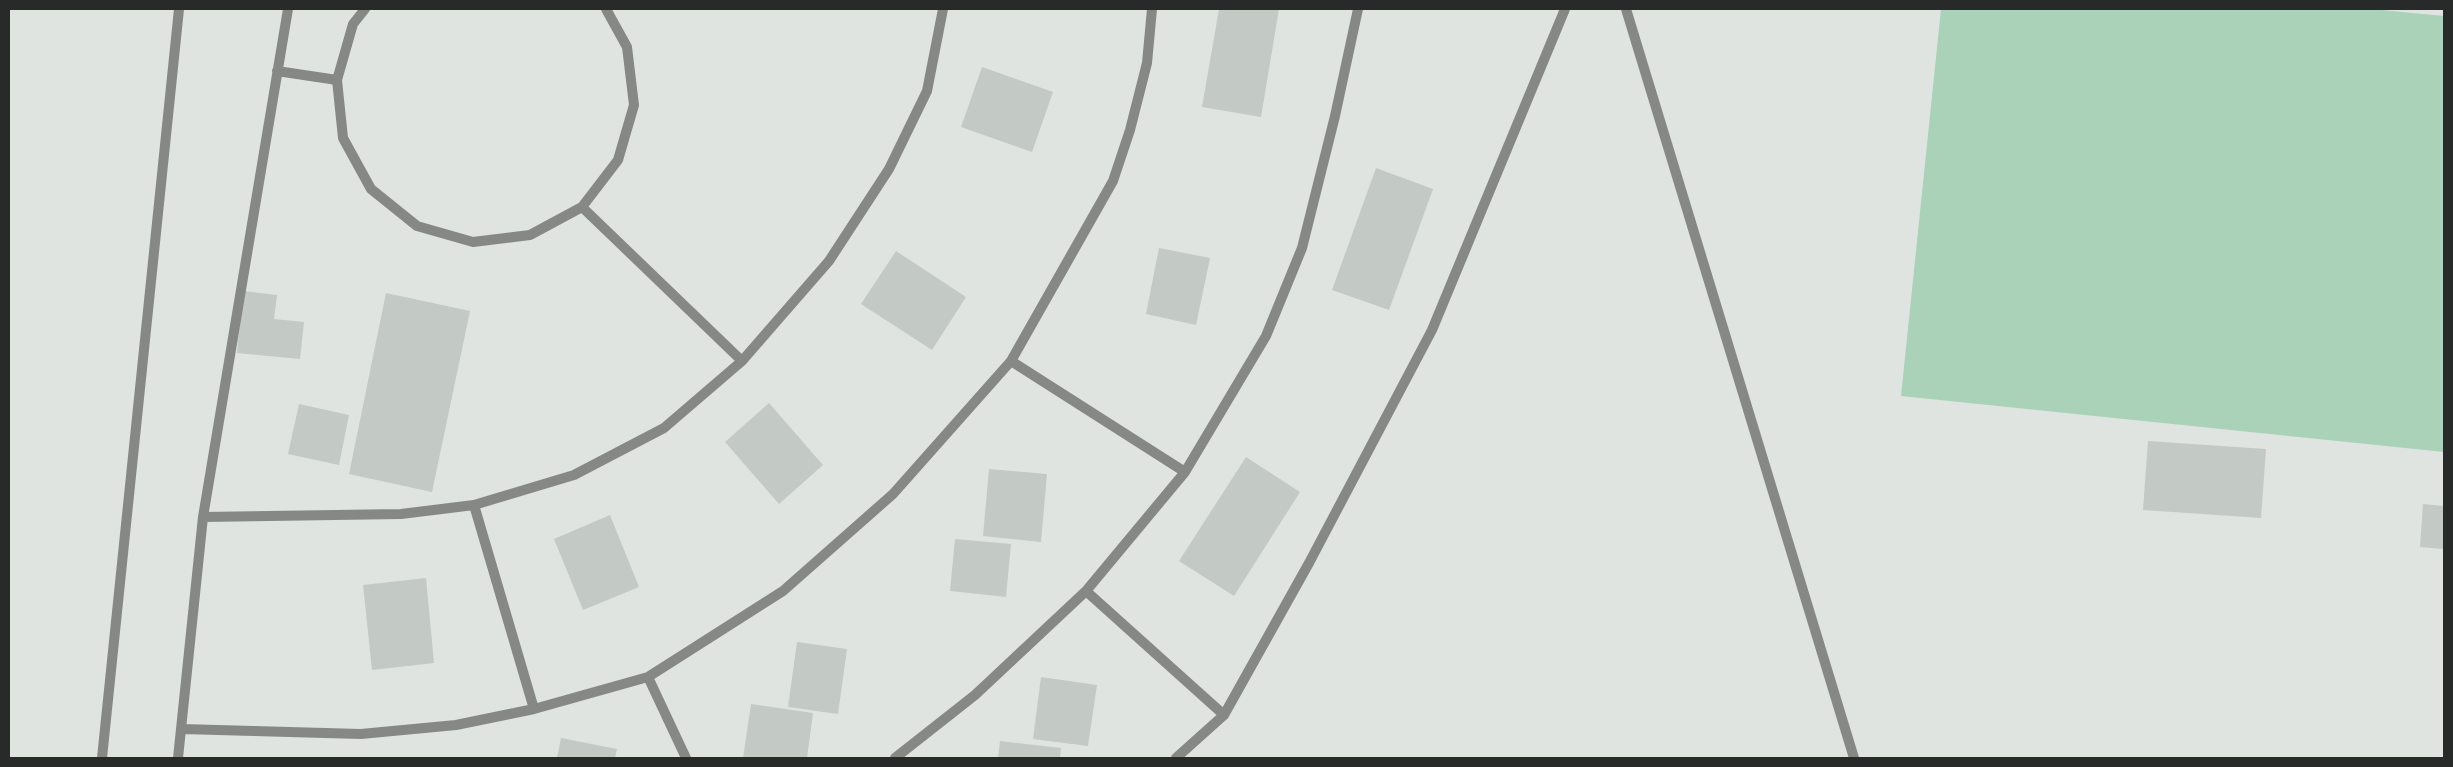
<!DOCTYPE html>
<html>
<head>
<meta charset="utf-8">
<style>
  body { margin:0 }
  #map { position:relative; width:2453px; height:767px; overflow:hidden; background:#dfe4e0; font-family:Manrope,sans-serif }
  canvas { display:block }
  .frame { position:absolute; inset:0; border:10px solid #272a28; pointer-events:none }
</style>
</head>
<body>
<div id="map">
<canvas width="2453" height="767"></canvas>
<div class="frame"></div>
</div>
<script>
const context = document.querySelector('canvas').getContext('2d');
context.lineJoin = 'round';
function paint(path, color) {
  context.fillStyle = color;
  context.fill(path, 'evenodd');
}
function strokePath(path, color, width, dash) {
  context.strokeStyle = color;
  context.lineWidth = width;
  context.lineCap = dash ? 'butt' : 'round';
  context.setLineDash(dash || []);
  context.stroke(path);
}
paint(new Path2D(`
  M1941,9H2371L2444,16V452L1901,396Z`), '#aad2b8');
paint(new Path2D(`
  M1219,9H1279L1261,117L1202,107Z
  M982,67L1053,92L1032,152L961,127Z
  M1376,168L1433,189L1389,310L1332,290Z
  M1159,248L1210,258L1196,325L1146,314Z
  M896,251L966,297L932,350L861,304Z
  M243,291L277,295L274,319L304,322L300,359L237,353Z
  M386,293L470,311L432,492L349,474Z
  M769,403L823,465L779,504L725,442Z
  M299,404L349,415L339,465L288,454Z
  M2148,441L2266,449L2261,518L2143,510Z
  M1246,457L1300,492L1234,596L1179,561Z
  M989,469L1047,474L1041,542L983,536Z
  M2423,504L2444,506V549L2420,547Z
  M610,515L639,587L583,610L554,539Z
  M955,539L1011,544L1006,597L950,591Z
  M426,578L434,663L372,670L363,585Z
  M797,642L847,649L838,714L788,707Z
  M1041,677L1097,685L1088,746L1033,739Z
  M751,704L813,713L807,758H743Z
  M561,738L617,749L615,758H557Z
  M1000,741L1061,748L1060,758H998Z`), '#c3c9c5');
strokePath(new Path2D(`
  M365,9L353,24L337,80L343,138L371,189L417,226L473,242L530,235L582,207L618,160L634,105L627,47L606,9
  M1626,9L1854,758
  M277,71L337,80
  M582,207L742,361
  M1011,361L1185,472
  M474,505L534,709
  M203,517L401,514L474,505L574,475L664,428L742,361L829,261L889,169L927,91L943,9
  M1086,591L1224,715
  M648,677L686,758
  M182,729L361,734L456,725L534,709L648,677L783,591L893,494L1011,361L1113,181L1130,130L1147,63L1152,9
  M102,758L179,9
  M178,758L203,517L288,9
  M895,758L975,695L1086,591L1185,472L1266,336L1302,248L1335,116L1358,9
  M1176,758L1224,715L1309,563L1432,330L1565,9`), '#868886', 10);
</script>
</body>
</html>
